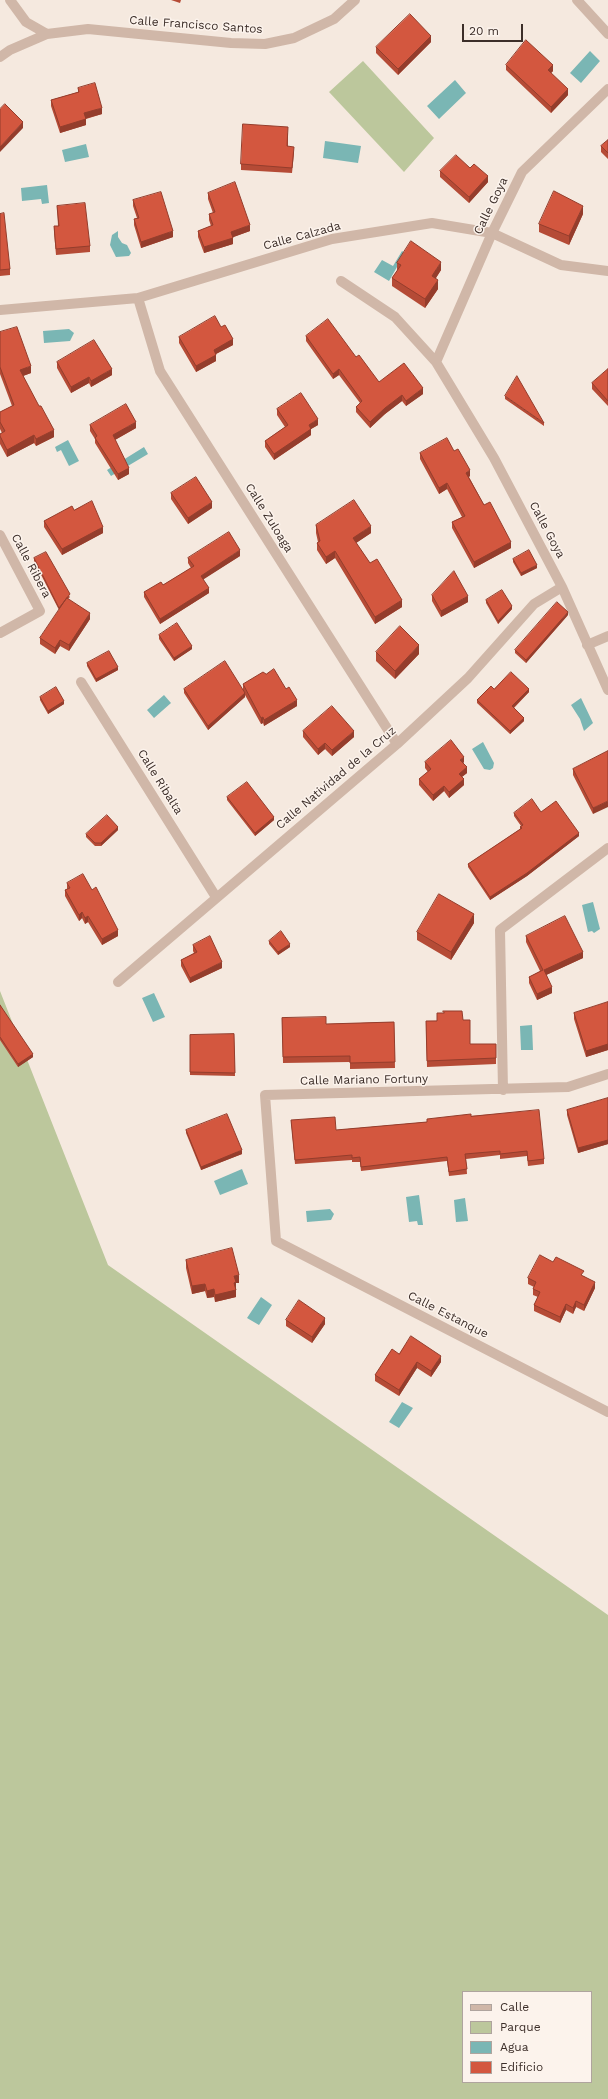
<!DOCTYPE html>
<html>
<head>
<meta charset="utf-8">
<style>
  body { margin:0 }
  #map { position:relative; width:608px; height:2099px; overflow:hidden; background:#f5e9df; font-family:"Work Sans",sans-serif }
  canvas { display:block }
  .legend { position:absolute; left:462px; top:1991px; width:130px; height:92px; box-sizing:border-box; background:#fcf3ec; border:1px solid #afa49e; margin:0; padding:5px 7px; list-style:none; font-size:12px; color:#3c2e29 }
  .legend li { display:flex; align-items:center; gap:8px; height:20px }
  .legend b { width:20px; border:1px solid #afa49e }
  .scale { position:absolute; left:462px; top:24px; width:61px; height:18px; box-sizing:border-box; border:2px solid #3c2e29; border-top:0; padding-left:5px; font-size:12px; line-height:14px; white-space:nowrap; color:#3c2e29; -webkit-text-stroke:3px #fcf3ec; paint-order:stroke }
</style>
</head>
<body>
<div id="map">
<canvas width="608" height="2099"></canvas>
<ul class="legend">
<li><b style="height:5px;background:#d0b7a8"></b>Calle</li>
<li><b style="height:11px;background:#bcc79c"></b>Parque</li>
<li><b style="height:11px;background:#7ab6b4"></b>Agua</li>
<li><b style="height:11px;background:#d3573f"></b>Edificio</li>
</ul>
<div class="scale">20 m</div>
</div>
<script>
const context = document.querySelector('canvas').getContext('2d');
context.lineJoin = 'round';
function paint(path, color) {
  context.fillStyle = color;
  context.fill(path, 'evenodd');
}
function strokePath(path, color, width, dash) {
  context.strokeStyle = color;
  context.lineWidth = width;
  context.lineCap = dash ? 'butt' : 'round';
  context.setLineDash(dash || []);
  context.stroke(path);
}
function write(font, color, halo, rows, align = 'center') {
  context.font = font + ' "Work Sans",sans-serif';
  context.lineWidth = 3;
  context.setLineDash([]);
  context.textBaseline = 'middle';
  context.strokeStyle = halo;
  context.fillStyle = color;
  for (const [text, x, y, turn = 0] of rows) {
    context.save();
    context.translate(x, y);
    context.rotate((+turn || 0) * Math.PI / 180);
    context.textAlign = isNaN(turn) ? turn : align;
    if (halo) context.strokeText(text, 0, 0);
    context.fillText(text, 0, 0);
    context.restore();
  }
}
paint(new Path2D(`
  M363,61L434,138L404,172L329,92Z
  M0,991L108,1265L608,1615V2099H0ZM463,1992H591V2082H463Z`), '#bcc79c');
paint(new Path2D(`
  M590,51L600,61L581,83L570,73Z
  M455,80L466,93L439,119L427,106Z
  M325,141L361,146L358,163L323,158Z
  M86,144L89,157L65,162L62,150Z
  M47,185L49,203L42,204L41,199L22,201L21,188Z
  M118,231V237L122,243L127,245L131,253L129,256L116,257L110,245L112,235Z
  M402,251L405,253L389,281L374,272L382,260L393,266Z
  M69,329L74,333L70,341L44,343L43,331Z
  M68,440L79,461L69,466L61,450L57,452L55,447Z
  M144,447L148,454L111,476L107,470Z
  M164,695L171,703L154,718L147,710Z
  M581,698L593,723L584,731L580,719L571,705Z
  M483,742L494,763L493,768L490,770L484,769L472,749Z
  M593,902L600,929L594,933L592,931L588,932L582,905Z
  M154,993L165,1017L153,1022L142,998Z
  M532,1025L533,1050H521L520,1026Z
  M242,1169L248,1184L220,1195L214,1181Z
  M419,1195L423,1225H418L417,1221L409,1222L406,1197Z
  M465,1198L468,1221L456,1222L454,1200Z
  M330,1209L334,1214L331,1220L307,1222L306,1211Z
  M261,1297L272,1305L259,1325L247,1318Z
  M402,1402L413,1408L399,1428L389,1422Z`), '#7ab6b4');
strokePath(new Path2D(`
  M10,0L26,22L47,34
  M577,0L608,34
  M0,57L10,50L47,34L88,29L231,43L265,44L294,38L334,19L355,0
  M608,89L522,172L492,233L436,362L494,458L562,587L608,690
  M341,281L395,317L436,362
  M138,298L160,371L397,744
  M0,310L138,298L332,239L432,223L492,233L561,265L608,271
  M0,535L40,611L0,633
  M587,645L608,636
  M81,682L216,897
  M118,982L397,744L468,678L534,604L562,587
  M608,1074L568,1087L265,1095L276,1241L608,1412
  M503,1090L500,930L608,848`), '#d0b7a8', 10);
paint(new Path2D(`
  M171,0H181L180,3Z
  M431,42L398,75L376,53V47Z
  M506,65L553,71L551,73L568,95L551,113L506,70Z
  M78,88L102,114L86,119V125L60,133L51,106V100L78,92Z
  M288,133V147L294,153L292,173L241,170V164Z
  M608,140V159L601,152V146Z
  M470,168L488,182L469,203L440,177V171Z
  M208,193L250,231L233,237V244L204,253L198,237V231L211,226L209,220V214L213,213L208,199Z
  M133,200L173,237L141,248L134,225V219L137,218L133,206Z
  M57,206L90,246V252L56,255L54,232V226H58Z
  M0,214L10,269V275L0,276Z
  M583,214L569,245L539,232V224Z
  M397,263L441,270L436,278L438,289L425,308L392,286V278L397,271Z
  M221,327L233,345L216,354V361L196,372L179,343V337Z
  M0,332L31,373L23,376L54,437L36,446L34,443L7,457L0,444V434L2,433L0,429V412L12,406L0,374Z
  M306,336L356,357L379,382L423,394L406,406L402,401L385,414L370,428L356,412V407L360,403L339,375L333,379L306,341Z
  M57,362L112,375L91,387L89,383L71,393L57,368Z
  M608,369V406L592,389V383Z
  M505,396L544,423V426L505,399Z
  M277,409L318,425L311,429V435L274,460L265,447V441L285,427L277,415Z
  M90,425L136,428L115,440L129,474L118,480L95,443V439L90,431Z
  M454,451L470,476L469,477L484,505L511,548L474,568L452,528V522L462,517L447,489L439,494L420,459V453Z
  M171,493L212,508L188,524L171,499Z
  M74,510L103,533L62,555L44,527V521Z
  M316,525L371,533L356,543L370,563L402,607L375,624L335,558L326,564L317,550V543L318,542L316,533Z
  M240,556L203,579L209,593L160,624L144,597V592L163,585L191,568L188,563V558Z
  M34,558L70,597L68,599L90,619L69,651L60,646L55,654L40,644V638L59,610L34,561Z
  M513,559L537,568L521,576L513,562Z
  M432,595L468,602L441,617L432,601Z
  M486,600L512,609L498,624L486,603Z
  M568,615L526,663L515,653V650Z
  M159,635L192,649L174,661L159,639Z
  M376,652L419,654L395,679L376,661Z
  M87,663L118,670L96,682L87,666Z
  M243,684L297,706L264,726L263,723L261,724L245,695V697L208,730L184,693V689H243Z
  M494,689L529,692L514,708L524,721L510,734L477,703V700Z
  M40,697L64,704L48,714L40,700Z
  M303,731L354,737L332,756L325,749L318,755L303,737Z
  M608,751L593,814L573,775V769Z
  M425,762H464L463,763L467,773L462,777L464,785L449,798L444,791L433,801L419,785V779L428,772L425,768Z
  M227,797L274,820L255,836L227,800Z
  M541,812L579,836L527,876L490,900L468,867V864L520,829V827L521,826L514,816V813Z
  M118,830L101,846H95L86,837V834Z
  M67,883L118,936L102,945L88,922L85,924L82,918L79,921L65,896V890L67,889Z
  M474,923L451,960L417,940V932Z
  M526,936L583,958L546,975L552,993L537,1000L529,983V977L540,971L526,942Z
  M269,941L290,947L278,955L269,944Z
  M193,945L222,968L190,983L181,966V960L194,953L193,951Z
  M608,1002V1050L586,1057L574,1019V1013Z
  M0,1005L33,1057L18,1067L0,1040Z
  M282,1018L326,1024L394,1022L395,1068L350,1069V1062L283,1063Z
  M463,1020L470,1044H496V1064L427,1067L426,1021Z
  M234,1034L235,1076L190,1075V1035Z
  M608,1098V1144L578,1153L567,1115V1110Z
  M471,1116L544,1159V1164L528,1166L527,1156L500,1159V1155L466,1159L467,1174L449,1176L447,1161L361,1171L360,1162H352V1160L295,1164L291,1120L336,1130L427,1122Z
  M186,1130L242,1154L201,1170L186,1133Z
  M186,1260L239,1283H236V1297L215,1302L214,1297L207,1298L205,1291L192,1294L186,1268Z
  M584,1276L595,1288L584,1311L576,1307L573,1314L566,1310L560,1323L534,1311V1305L538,1297L533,1295V1289L534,1287L528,1284V1278Z
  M286,1320L325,1324L312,1343L286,1326Z
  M399,1354L441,1362L431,1377L417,1368L399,1396L375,1381V1375Z`), '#b54b36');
paint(new Path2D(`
  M431,36V42L398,75V69Z
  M553,65V71L548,76V70Z
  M568,89V95L551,113V107Z
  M102,108V114L84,119V113Z
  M86,119V125L60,133V127Z
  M23,122V128L0,152V147Z
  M488,176V182L469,203V197Z
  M583,206V214L569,245V236Z
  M250,225V231L231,238V232Z
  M173,231V237L141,248V242Z
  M233,238V244L204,253V247Z
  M441,262V270L432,284V276Z
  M438,280V289L425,308V299Z
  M233,339V345L214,355V350Z
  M216,355V361L196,372V366Z
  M31,366V373L20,377V370Z
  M112,369V375L91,387V381Z
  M339,369V375L333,379V374Z
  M89,377V383L71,393V387Z
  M423,388V394L406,406V401Z
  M402,395V401L385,414L370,428V422L385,408Z
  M318,419V425L311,429V435L274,460V454L309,425Z
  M136,422V428L113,441V435Z
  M54,430V437L36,446V439Z
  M34,435V443L7,457V450Z
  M129,468V474L118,480V474Z
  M470,470V476L466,478V473Z
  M447,483V489L439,494V488Z
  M212,502V508L188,524V518Z
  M371,526V533L353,545V538Z
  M103,527V533L62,555V549Z
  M511,542V548L474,568V562Z
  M240,550V556L201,581V576Z
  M335,551V558L326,564V557Z
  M537,565V568L521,576V573Z
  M209,588V593L160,624V619Z
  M468,596V602L441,617V611Z
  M402,600V607L375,624V617Z
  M512,606V609L498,624V621Z
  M568,612V615L526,663V660Z
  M90,613V619L69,651V645Z
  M60,640V646L55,654V648Z
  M419,645V654L395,679V671Z
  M192,646V649L174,661V658Z
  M118,667V670L96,682V679Z
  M529,689V692L512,709V706Z
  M245,693V697L208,730V726Z
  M297,700V706L264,726V720Z
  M64,701V704L48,714V711Z
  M263,717V723L261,724V718Z
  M524,718V721L510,734V731Z
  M354,731V737L332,756V750Z
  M325,743V749L318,755V749Z
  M464,757V762L460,766V760Z
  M467,767V773L459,779V774Z
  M464,779V785L449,798V792Z
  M444,786V791L433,801V795Z
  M608,801V807L593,814V808Z
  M274,817V820L255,836V833Z
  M118,827V830L101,846V843Z
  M579,833V836L527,876L490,900V897Z
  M82,912V918L79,921V915Z
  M474,914V923L451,960V952Z
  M88,916V922L85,924V918Z
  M118,930V936L102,945V939Z
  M290,944V947L278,955V952Z
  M583,952V958L544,976V970Z
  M222,962V968L190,983V978Z
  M552,987V993L537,1000V994Z
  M608,1044V1050L586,1057V1051Z
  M33,1054V1057L18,1067V1064Z
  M608,1140V1144L578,1153V1148Z
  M242,1150V1154L201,1170V1167Z
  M239,1275V1283H236V1297L215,1302V1295L234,1276Z
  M595,1282V1288L584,1311V1305Z
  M205,1284V1291L192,1294V1286Z
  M214,1289V1297L207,1298V1291Z
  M576,1301V1307L573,1314V1308Z
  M566,1304V1310L560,1323V1317Z
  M325,1318V1324L312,1343V1337Z
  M441,1356V1362L431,1377V1371Z
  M417,1362V1368L399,1396V1390Z`), '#943d2c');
const building = new Path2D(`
  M410,14L431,36L398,69L376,47Z
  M526,40L553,65L548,70L568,89L551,107L506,65Z
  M95,83L102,108L84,113L86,119L60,127L51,100L79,92L78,88Z
  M5,104L23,122L0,147V109Z
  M243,124L288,127L287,146L294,147L292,168L241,164Z
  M608,140V153L601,146Z
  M456,155L470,168L474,164L488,176L469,197L440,171Z
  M235,182L250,225L231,232L233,238L204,247L198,231L213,225L209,214L215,212L208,193Z
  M554,191L583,206L569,236L539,224Z
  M161,192L173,231L141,242L134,219L139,218L133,200Z
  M85,203L90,246L56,249L54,226H59L57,206Z
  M4,213L10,269L0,270V214Z
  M411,241L441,262L432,276L438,280L425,299L392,278L401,265L397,263Z
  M215,316L221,327L225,325L233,339L214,350L216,355L196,366L179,337Z
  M328,319L356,357L359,355L379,382L404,363L423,388L406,401L402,395L385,408L370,422L356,407L362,401L339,369L333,374L306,336Z
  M17,327L31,366L20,370L39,406H41L54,430L36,439L34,435L7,450L0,436V434L5,431L0,422V412L14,405L0,367V332Z
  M94,340L112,369L91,381L89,377L71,387L57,362Z
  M608,369V401L592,383Z
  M517,376L544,423L505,396Z
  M301,393L318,419L309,425L311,429L274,454L265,441L288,425L277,409Z
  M126,404L136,422L113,435L129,468L118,474L95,438L97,436L90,425Z
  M447,438L454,451L458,449L470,470L466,473L484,505L490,502L511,542L474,562L452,522L465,516L447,483L439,488L420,453Z
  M196,477L212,502L188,518L171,493Z
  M354,500L371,526L353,538L370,563L377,559L402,600L375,617L335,551L326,557L317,543L320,541L316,525Z
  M92,501L103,527L62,549L44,521L72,506L74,510Z
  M229,532L240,550L201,576L209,588L160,619L144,592L161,582L163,585L194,566L188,558Z
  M529,550L537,565L521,573L513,559Z
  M46,552L70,594L59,608L34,558Z
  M454,571L468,596L441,611L432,595Z
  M502,590L512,606L498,621L486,600Z
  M67,598L90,613L69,645L60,640L55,648L40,638Z
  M557,602L568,612L526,660L515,650Z
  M177,623L192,646L174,658L159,635Z
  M400,626L419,645L395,671L376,652Z
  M109,651L118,667L96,679L87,663Z
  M225,661L245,693L208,726L184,689Z
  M274,669L286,689L289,687L297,700L264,720L263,717L261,718L243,684L263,672L266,674Z
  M511,672L529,689L512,706L524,718L510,731L477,700L491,686L494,689Z
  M56,687L64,701L48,711L40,697Z
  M332,706L354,731L332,750L325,743L318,749L303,731Z
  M451,740L464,757L460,760L467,767L459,774L464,779L449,792L444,786L433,795L419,779L431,769L425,762Z
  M608,751V801L593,808L573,769Z
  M247,782L274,817L255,833L227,797Z
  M532,799L541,812L556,801L579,833L527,873L490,897L468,864L522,828L520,827L523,825L514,813Z
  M107,815L118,827L101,843H95L86,834Z
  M83,874L92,890L96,887L118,930L102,939L88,916L85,918L82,912L79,915L65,890L70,888L67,883Z
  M439,894L474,914L451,952L417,932Z
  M565,916L583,952L544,970L552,987L537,994L529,977L543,970L526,936Z
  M281,931L290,944L278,952L269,941Z
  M210,936L222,962L190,978L181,960L197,952L193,945Z
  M608,1002V1044L586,1051L574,1013Z
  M0,1005L33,1054L18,1064L0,1037Z
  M443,1011H462L463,1020H470V1044H496V1058L427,1061L426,1021H437V1013H444Z
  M326,1017V1024L394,1022L395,1062L350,1063V1056L283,1057L282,1018Z
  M234,1034L235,1073L190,1072V1035Z
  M608,1098V1140L578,1148L567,1110Z
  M539,1110L544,1159L528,1161L527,1151L500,1154V1151L465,1154L467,1169L449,1172L447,1157L361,1167L360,1157L352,1158V1155L295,1160L291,1120L335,1117L336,1130L427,1122V1119L471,1114V1116Z
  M227,1114L242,1150L201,1167L186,1130Z
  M232,1248L239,1275L234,1276L236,1282L234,1283L236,1290L215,1295L214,1289L207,1291L205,1284L192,1286L186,1260Z
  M540,1255L553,1262L556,1257L584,1271L581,1275L595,1282L584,1305L576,1301L573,1308L566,1304L560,1317L534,1305L540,1292L533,1289L536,1282L528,1278Z
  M299,1300L325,1318L312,1337L286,1320Z
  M411,1336L441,1356L431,1371L417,1362L399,1390L375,1375L392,1349L399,1354Z`);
paint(building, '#d3573f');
strokePath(building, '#943d2c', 1);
write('12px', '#3c2e29', '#fcf3ec', [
  ["Calle Francisco Santos",196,25,4],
  ["Calle Goya",491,206,-64],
  ["Calle Calzada",302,236,-15],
  ["Calle Zuloaga",269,518,58],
  ["Calle Goya",547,530,62],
  ["Calle Ribera",31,566,62],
  ["Calle Natividad de la Cruz",336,778,-40],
  ["Calle Ribalta",160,782,58],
  ["Calle Mariano Fortuny",364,1080,-1],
  ["Calle Estanque",448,1315,27]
]);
</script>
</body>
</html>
